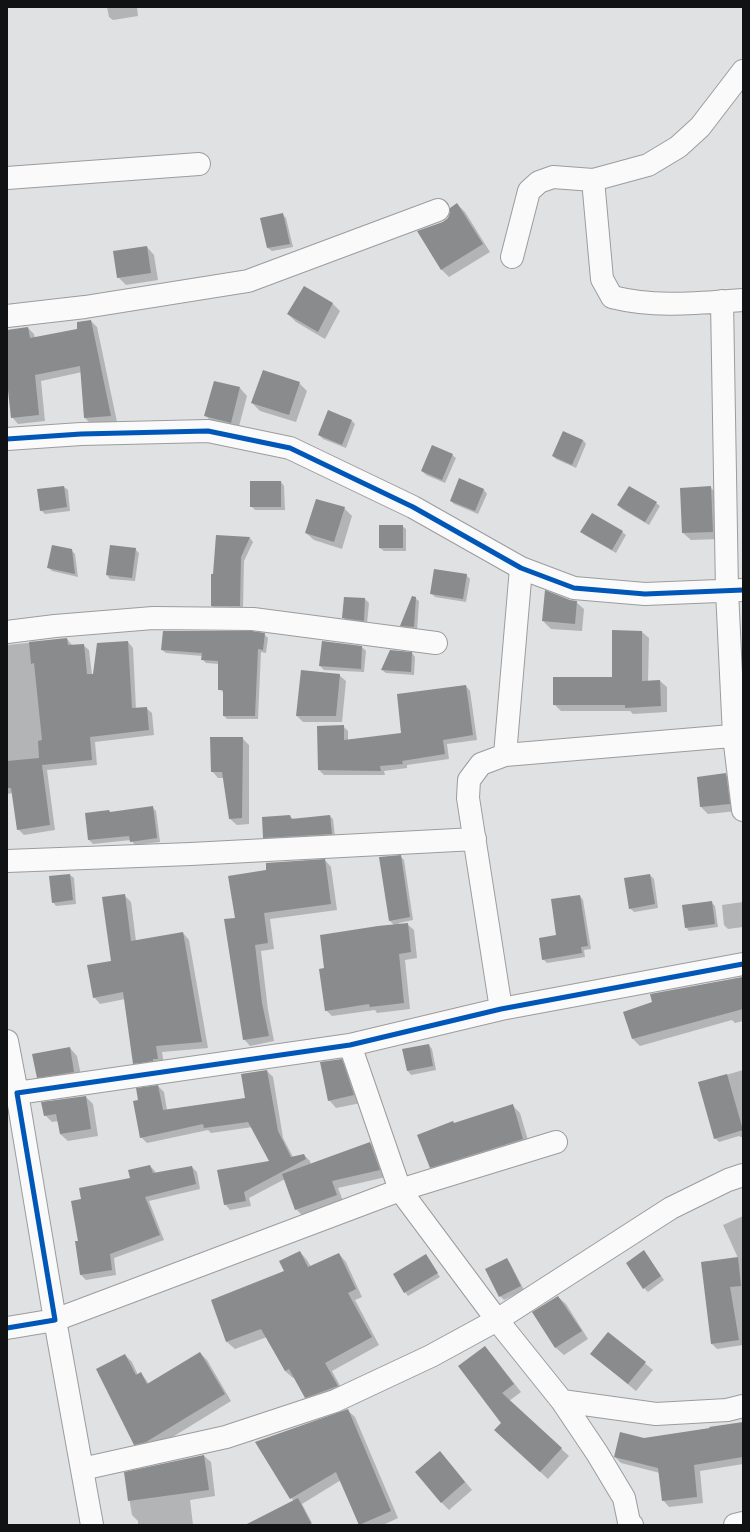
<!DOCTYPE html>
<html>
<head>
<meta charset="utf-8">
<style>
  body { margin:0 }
  #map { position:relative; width:750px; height:1532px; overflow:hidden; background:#dfe1e3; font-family:Overpass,sans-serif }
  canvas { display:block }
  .frame { position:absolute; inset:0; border:8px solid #111213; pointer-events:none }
</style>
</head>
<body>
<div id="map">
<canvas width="750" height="1532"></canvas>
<div class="frame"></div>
</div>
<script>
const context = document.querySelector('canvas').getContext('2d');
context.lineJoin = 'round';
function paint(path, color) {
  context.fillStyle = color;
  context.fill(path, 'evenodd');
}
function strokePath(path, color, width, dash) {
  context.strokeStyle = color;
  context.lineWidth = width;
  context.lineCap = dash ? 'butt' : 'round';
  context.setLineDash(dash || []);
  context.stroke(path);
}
paint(new Path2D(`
  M107,7H137L138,16L113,20L109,17Z
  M457,204L465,212L490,252L449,277L442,270L418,232L443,222L449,218Z
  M282,214L286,218L293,247L272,251L268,248Z
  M147,247L154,255L158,280L126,285L118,277Z
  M304,288L333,304L340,311L325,339L296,322L288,314Z
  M91,321L97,327L117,422L91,424L85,418L82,372L41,381L45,421L18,424L12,417L7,372V331L28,328L34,334L35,338L78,329Z
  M299,383L307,391L296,422L260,411L252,403Z
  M240,388L247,396L238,430L213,423L206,416Z
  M352,421L355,424L346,448L323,439L319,435Z
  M583,440L586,444L576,468L556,459L553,456Z
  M452,455L456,458L445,483L426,475L422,471Z
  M460,479L484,490L487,494L478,514L454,504L451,501Z
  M281,482L284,486L285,510H255L251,506Z
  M64,487L68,490L70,511L45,514L41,510Z
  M710,487L718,495L720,539L691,540L683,533Z
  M656,503L660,506L649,525L622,509L618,505Z
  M344,508L352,516L342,549L314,540L306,533Z
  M402,526L406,529V551H384L380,548Z
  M582,532H622L626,535L616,553L585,535Z
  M217,536L250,538L253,542L244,561L243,610L215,609L212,606Z
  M135,549L139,553L135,581L110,579L107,575Z
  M71,550L75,554L78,577L52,571L48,567Z
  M466,575L470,579L466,602L435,597L431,593Z
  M415,598L419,601L417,631L404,629L401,625Z
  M365,599L369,603L367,624L347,621L344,618Z
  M569,601L576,602L584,609L582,631L551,629L543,621Z
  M613,631L642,632L649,638L648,681H660L667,687V712L633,714L630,711H561L554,704L613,678Z
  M264,634L268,638L266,653L261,652L258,719H227L224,716V693L219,689V664L206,663L202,659L203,656L166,653L162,650Z
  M67,639L72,645H83L89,650L92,675L128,642L133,648L136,709L146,708L152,713L154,735L95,742L97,765L47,770L55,830L24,835L18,829L13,793L7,794V645Z
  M362,647L366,651L364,672L324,670L320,666Z
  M412,653L415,657L414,675L386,673L382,670Z
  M339,675L346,681L342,722H303L297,716Z
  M466,686L470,691L477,740L447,744L449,759L407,765V768L384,771L385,775H324L319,770L343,726L348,731V740L402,734Z
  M242,738L249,745V824L237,825L230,819L224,778H218L212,771Z
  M726,775L733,782L737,811L708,814L701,807Z
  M152,807L156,811L160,842L135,845L131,840L93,844L89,840L86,814L109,811L111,813Z
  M290,816L294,820L330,816L333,819L335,837L268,841L264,837Z
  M400,856L404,860L413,920L399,923V925L407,924L414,930L417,958L405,960L410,1009L377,1013L375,1010L332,1016L326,1010L325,969L394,925L390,921Z
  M325,860L331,867L337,910L270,919L274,949L261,951L268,1010L274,1041L250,1046L244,1039L236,919Z
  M70,875L74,878L76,904L56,906L53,902Z
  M650,875L654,879L658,908L634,912L630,908Z
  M124,895L131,902L136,941L183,933L189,940L208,1048L162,1052L164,1065L141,1070L134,1063L125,999L100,1004L94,997L113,962Z
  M580,896L583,900L591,949L584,950L585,957L547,963L543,959Z
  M711,902L715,906L718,927L689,931L686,927Z
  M743,902V927L728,929L724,925L722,905Z
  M743,977V1021L735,1023L732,1020L640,1046L633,1039L653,1002L651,995Z
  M429,1045L432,1049L436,1070L411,1075L408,1071L403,1050Z
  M70,1048L77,1056L82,1080L45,1085L38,1077Z
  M341,1060L349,1068L361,1103L336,1108L329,1100Z
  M743,1070V1137H741L739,1136L719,1142L715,1138L699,1083Z
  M267,1071L273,1077L283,1138L293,1157L304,1155L310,1161L311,1165L370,1143L377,1150L386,1177L338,1188L343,1201L303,1216L296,1209L285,1179L249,1198L251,1206L230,1210L225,1204L270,1162L253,1127L211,1133L208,1130L147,1143L141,1137L139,1101L158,1086L164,1092L167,1110L246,1099Z
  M86,1097L93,1104L98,1136L68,1141L60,1134L59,1121L52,1122L45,1115Z
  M512,1105L520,1113L530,1147L438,1175L431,1167L454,1124Z
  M150,1166L155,1171L156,1174L192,1167L197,1172L200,1189L149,1201L164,1240L114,1258L116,1275L86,1280L81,1275L76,1242H80L82,1200L131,1179Z
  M743,1216V1345L717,1349L712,1344L702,1262L738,1258L723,1225Z
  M300,1252L307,1260L311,1267L339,1254L346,1262L362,1297L355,1300L379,1345L332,1371L344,1393L313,1405L306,1397L294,1377L293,1378L285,1371L267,1337L235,1349L227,1342L212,1301L285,1272Z
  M647,1255L664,1280L648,1292L644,1288Z
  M426,1256L440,1277L408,1296L405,1292Z
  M507,1259L510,1263L524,1290L504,1300L500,1296Z
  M558,1297L566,1304L588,1339L564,1355L556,1348L533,1313Z
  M608,1333L653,1370L636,1391L591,1354Z
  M485,1347L492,1355L521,1392L509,1401L569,1456L548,1479L503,1438L502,1423Z
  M200,1353L207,1360L231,1401L153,1449L142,1451L134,1444L125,1355L132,1362L138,1375L141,1373L149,1384Z
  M347,1410L355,1417L398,1518L383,1525H359L341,1480L302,1504L312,1523L308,1525H275L294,1502L256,1442Z
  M743,1423V1464L700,1471L703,1503L669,1507L663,1500L660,1473L621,1463L615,1457L643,1439Z
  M204,1456L211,1462L215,1496L190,1500L193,1525H138V1521L132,1515L125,1473Z
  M447,1460L472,1490L449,1510L441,1502Z`), '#0003');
paint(new Path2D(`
  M457,203L483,244L441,270L417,231L443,222L448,218L450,212V208Z
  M283,213L290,244L267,248L260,218Z
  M147,246L151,273L117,278L113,251Z
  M304,286L333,303L318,332L287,314Z
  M91,320L111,416L84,418L80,366L35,375L39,415L11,418L7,381V330L28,327L30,338L77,329V322Z
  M263,370L300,382L289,415L251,403Z
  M214,381L240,387L231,423L204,416Z
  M328,410L352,420L342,445L318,435Z
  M563,431L583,440L572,465L552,456Z
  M432,445L453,454L442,480L421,471Z
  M459,478L484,489L475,511L450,501Z
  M250,481H281V507H250Z
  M64,486L67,507L40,511L37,489Z
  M629,486L657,502L645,522L617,505Z
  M711,486L713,532L682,533L680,488Z
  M316,499L345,507L334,542L305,533Z
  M592,513L623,531L612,550L580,532Z
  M379,525H403V548H379Z
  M216,535L250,537L241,557L240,606H211V574H213Z
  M52,545L72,549L75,574L47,568Z
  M110,545L136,548L132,578L106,575Z
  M434,569L467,574L463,599L430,594Z
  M545,590L570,600L577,601L575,624L542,621Z
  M412,596L416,597L414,627L400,626Z
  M344,597L365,598L364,621L342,618Z
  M612,630L642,631V681L660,680L661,706L625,708V705H553V677H612Z
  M163,631H252L265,633L263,650L258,649L255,716H223V690H218V661L201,660L202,653L161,650Z
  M67,638L68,645L84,644L87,674H93L97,643L128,641L132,708L147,707L149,730L90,737L92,760L42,765L50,825L17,830L11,788H7V761L39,758L38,741L42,740L34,663L31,664L29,642Z
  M322,641L362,646L361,669L319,666Z
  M390,650L412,652L411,672L381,670Z
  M301,670L340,674L336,716H296Z
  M466,685L473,735L443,740L445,754L402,761L403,764L380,766L381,771L318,770L317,726L344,725V740L401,733L397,694Z
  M210,737H243L242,818L229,819L222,772H211Z
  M726,773L730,804L700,807L697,777Z
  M153,806L157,838L130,842L129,836L88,840L85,813L109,810L110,812Z
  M290,815L291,819L330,815L332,834L263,838L262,817Z
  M401,855L410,917L389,921L379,857Z
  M325,859L331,904L264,913L268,943L255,945L262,1003L269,1036L243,1040L224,919L235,918L228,876L266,870V863Z
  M70,874L73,900L52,903L49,876Z
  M650,874L655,904L629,909L624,878Z
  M125,894L131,941L183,932L202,1042L156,1046L158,1059H153V1061L133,1064L123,992L93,998L87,965L111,961L102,897Z
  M580,895L588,946L581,947L582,953L542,960L539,938L556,935L551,899Z
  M712,901L715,924L685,928L682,905Z
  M408,923L411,952L399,954L404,1003L370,1007L369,1004L325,1011L319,969L324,968L320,935L378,926Z
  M743,977V1009L632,1039L623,1012L652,1002L650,994Z
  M429,1044L433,1066L407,1071L402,1049Z
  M70,1047L74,1072L37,1078L32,1054Z
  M342,1059L354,1095L328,1101L320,1062Z
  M267,1070L278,1131L291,1157L304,1154L306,1159L244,1192L246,1201L224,1205L217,1170L269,1161L248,1122L204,1128L203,1124L140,1138L133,1101L138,1100L136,1088L158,1085L163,1110L245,1098L241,1074Z
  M727,1074L743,1130L714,1139L698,1082Z
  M86,1096L91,1129L60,1134L56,1114L44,1116L41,1102Z
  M513,1104L523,1139L430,1168L417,1135L453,1121L454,1123Z
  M370,1142L380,1170L332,1181L337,1195L295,1210L282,1174Z
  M150,1165L153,1173L192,1166L196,1184L145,1197L160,1235L110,1254L112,1270L80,1275L75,1241H78L71,1201L81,1199L79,1188L130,1178L128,1170Z
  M644,1250L661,1276L643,1289L626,1263Z
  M300,1251L308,1267L339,1253L356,1289L348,1293L372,1337L325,1363L338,1386L305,1398L289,1369L285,1371L261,1329L226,1342L211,1300L284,1271L279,1261Z
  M426,1254L438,1273L404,1293L393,1274Z
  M738,1257L741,1286L730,1287L739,1340L711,1344L701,1262Z
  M507,1258L521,1286L499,1297L485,1269Z
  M558,1296L582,1331L555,1348L532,1312Z
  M608,1332L646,1362L628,1384L590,1354Z
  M485,1346L514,1384L502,1393L562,1448L540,1472L494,1430L501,1423L458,1366Z
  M200,1352L225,1394L146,1442L134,1445L96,1369L125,1354L136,1375L141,1372L147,1384Z
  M348,1409L391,1511L359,1525L336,1472L290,1499L255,1442Z
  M743,1422V1457L694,1465L697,1497L662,1501L658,1468L614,1457L620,1432L644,1438L710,1428L709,1427Z
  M440,1451L465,1482L441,1503L415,1472Z
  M204,1455L209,1490L128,1501L124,1472Z
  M298,1498L312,1525H245Z`), '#898b8c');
const street = new Path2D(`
  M7,178L199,164
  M593,180L602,279L612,297C656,308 698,303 743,300
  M512,257L529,191L539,182L553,177L593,180L648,165L678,147L700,127L743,71
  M722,301L727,591L734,736L743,810
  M7,316L85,307L248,281L438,210
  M7,439L81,434L208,431L290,448L413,507L521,568L574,588L645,594L743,590
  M7,632L55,626L153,618L253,619L436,643
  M505,755L521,568
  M7,861L191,854L475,839
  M501,1009L468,798L469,780L481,764L505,755L743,735
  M7,1041L17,1093L7,1094
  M350,1045L400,1190L497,1320L562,1401L597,1453L624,1498L629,1522L632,1525
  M7,1328L55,1320L17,1093L350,1045L501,1009L743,964
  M562,1401L656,1414L727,1410L743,1406
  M82,1469L226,1437L335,1401L431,1356L497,1320L671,1208L728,1180L743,1175
  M92,1525L55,1320L400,1190L556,1142
  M735,1525L743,1523`);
strokePath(street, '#9b9c9e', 24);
strokePath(street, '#fafafb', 22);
strokePath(new Path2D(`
  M7,439L81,434L208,431L290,448L413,507L521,568L574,588L645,594L743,590
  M7,1328L55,1320L17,1093L350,1045L501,1009L743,964`), '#0057b8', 5);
</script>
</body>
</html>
